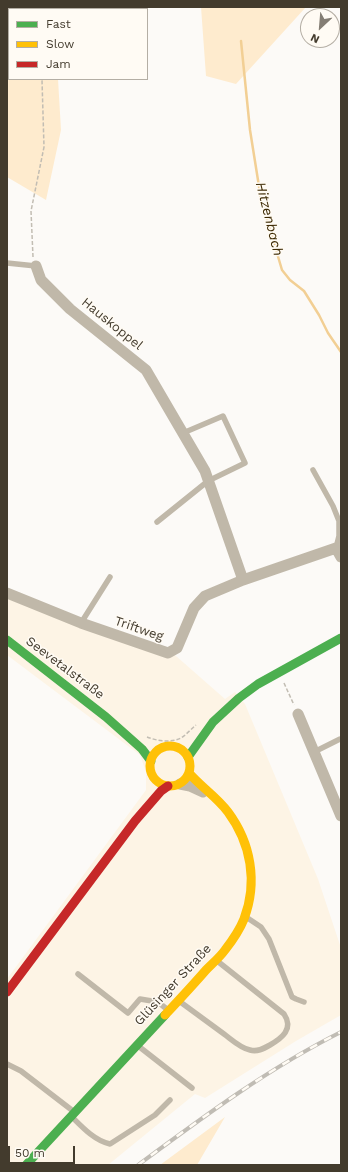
<!DOCTYPE html>
<html>
<head>
<meta charset="utf-8">
<style>
  body { margin:0 }
  #map { position:relative; width:348px; height:1172px; overflow:hidden; background:#fcfaf7; font-family:"Work Sans",sans-serif }
  canvas { display:block }
  .frame { position:absolute; inset:0; border:8px solid #433b2d; pointer-events:none }
  .legend { position:absolute; left:8px; top:8px; width:140px; height:72px; box-sizing:border-box; background:#fffbf4; border:1px solid #b4aea4; margin:0; padding:5px 7px; list-style:none; font-size:12px; color:#433b2d }
  .legend li { display:flex; align-items:center; gap:8px; height:20px }
  .legend b { width:20px; border:1px solid #b4aea4 }
  .north { position:absolute; left:300px; top:8px; width:40px; height:40px; box-sizing:border-box; background:#fffbf4; border:1px solid #b4aea4; border-radius:50%; rotate:206deg; font-size:11px; font-weight:700; line-height:16px; text-align:center; color:#433b2d }
  .north::after { content:''; display:block; margin:auto; width:14px; height:18px; background:#847e74; clip-path:polygon(50% 0,100% 100%,50% 72%,0 100%) }
  .scale { position:absolute; left:8px; top:1146px; width:67px; height:18px; box-sizing:border-box; border:2px solid #433b2d; border-top:0; padding-left:5px; font-size:12px; line-height:14px; white-space:nowrap; color:#433b2d; -webkit-text-stroke:3px #fffbf4; paint-order:stroke }
</style>
</head>
<body>
<div id="map">
<canvas width="348" height="1172"></canvas>
<div class="frame"></div>
<ul class="legend">
<li><b style="height:5px;background:#4caf50"></b>Fast</li>
<li><b style="height:5px;background:#ffc107"></b>Slow</li>
<li><b style="height:5px;background:#c62828"></b>Jam</li>
</ul>
<div class="north">N</div>
<div class="scale">50 m</div>
</div>
<script>
const context = document.querySelector('canvas').getContext('2d');
context.lineJoin = 'round';
function paint(path, color) {
  context.fillStyle = color;
  context.fill(path, 'evenodd');
}
function strokePath(path, color, width, dash) {
  context.strokeStyle = color;
  context.lineWidth = width;
  context.lineCap = dash ? 'butt' : 'round';
  context.setLineDash(dash || []);
  context.stroke(path);
}
function write(font, color, halo, rows, align = 'center') {
  context.font = font + ' "Work Sans",sans-serif';
  context.lineWidth = 3;
  context.setLineDash([]);
  context.textBaseline = 'middle';
  context.strokeStyle = halo;
  context.fillStyle = color;
  for (const [text, x, y, turn = 0] of rows) {
    context.save();
    context.translate(x, y);
    context.rotate((+turn || 0) * Math.PI / 180);
    context.textAlign = isNaN(turn) ? turn : align;
    if (halo) context.strokeText(text, 0, 0);
    context.fillText(text, 0, 0);
    context.restore();
  }
}
paint(new Path2D(`
  M7,589L53,608L168,649L225,699L235,692L245,704L318,879L341,948V1015L296,1041L205,1098L195,1094L108,1165H7V979L146,790V772L140,755L7,655Z`), '#fdf4e5');
paint(new Path2D(`
  M7,7H54V9H9V79H58L61,130L46,200L7,177Z
  M201,7H306L236,84L206,76Z
  M225,1117L197,1165H160Z`), '#feebce');
strokePath(new Path2D(`
  M241,41L250,130L261,199L282,270L290,280L304,291L319,315L328,333L341,352`), '#f2cf94', 2.5);
strokePath(new Path2D(`
  M7,60L9,61
  M33,257L31,211L44,147L42,80L40,79
  M284,683L294,705
  M147,737C157,741 171,743 181,738C186,735 191,729 196,725`), '#c2bdb3', 1.5, [4, 2]);
strokePath(new Path2D(`
  M7,263L36,266
  M313,470L333,506L339,521V536L336,548
  M157,522L208,481L245,463L223,416L183,433
  M81,623L110,577
  M314,752L340,739
  M246,917L261,927L269,939L292,997L296,999L304,1002
  M78,974L128,1013L140,999L158,1002L168,1010
  M179,1001C194,1012 209,1023 224,1034C231,1039 240,1048 250,1050C257,1052 263,1049 270,1045C282,1038 294,1029 284,1014L216,960
  M137,1045L192,1088
  M7,1064L21,1071L73,1111
  M72,1117C82,1127 95,1141 110,1144L155,1115L170,1100`), '#c0b8a9', 5.5);
strokePath(new Path2D(`
  M36,266L41,280L70,309L146,370L205,471L243,580
  M7,593L81,623L168,653L177,648L194,608L205,596L243,580L336,548L341,557
  M298,714L341,816
  M180,784L190,786L203,792`), '#c0b8a9', 11);
strokePath(new Path2D(`
  M7,640L106,717L142,749L151,761
  M188,757L213,722L239,698L258,684L341,638
  M26,1165L165,1015`), '#4caf50', 9);
strokePath(new Path2D(`
  M150 766a20 20 0 1 1 40 0a20 20 0 1 1-40 0Z
  M165,1015C179,1000 193,985 206,970C213,963 220,957 225,950C232,941 240,929 244,919C258,882 251,843 228,812C217,797 201,787 189,773`), '#ffc107', 9);
strokePath(new Path2D(`
  M7,992L135,821L161,791L168,786`), '#c62828', 9);
const rail = new Path2D(`
  M138,1165C203,1117 269,1068 341,1032`);
strokePath(rail, '#c0bcb4', 4);
strokePath(rail, '#fffbf4', 2.5, [8]);
write('13px', '#433b2d', '#fffbf4', [
  ["Hauskoppel",112,324,39],
  ["Triftweg",139,629,19],
  ["Seevetalstraße",65,668,37],
  ["Glüsinger Straße",173,985,-47]
]);
write('italic 14px', '#3e2b05', '#fffbf4', [
  ["Hitzenbach",269,219,76]
]);
</script>
</body>
</html>
